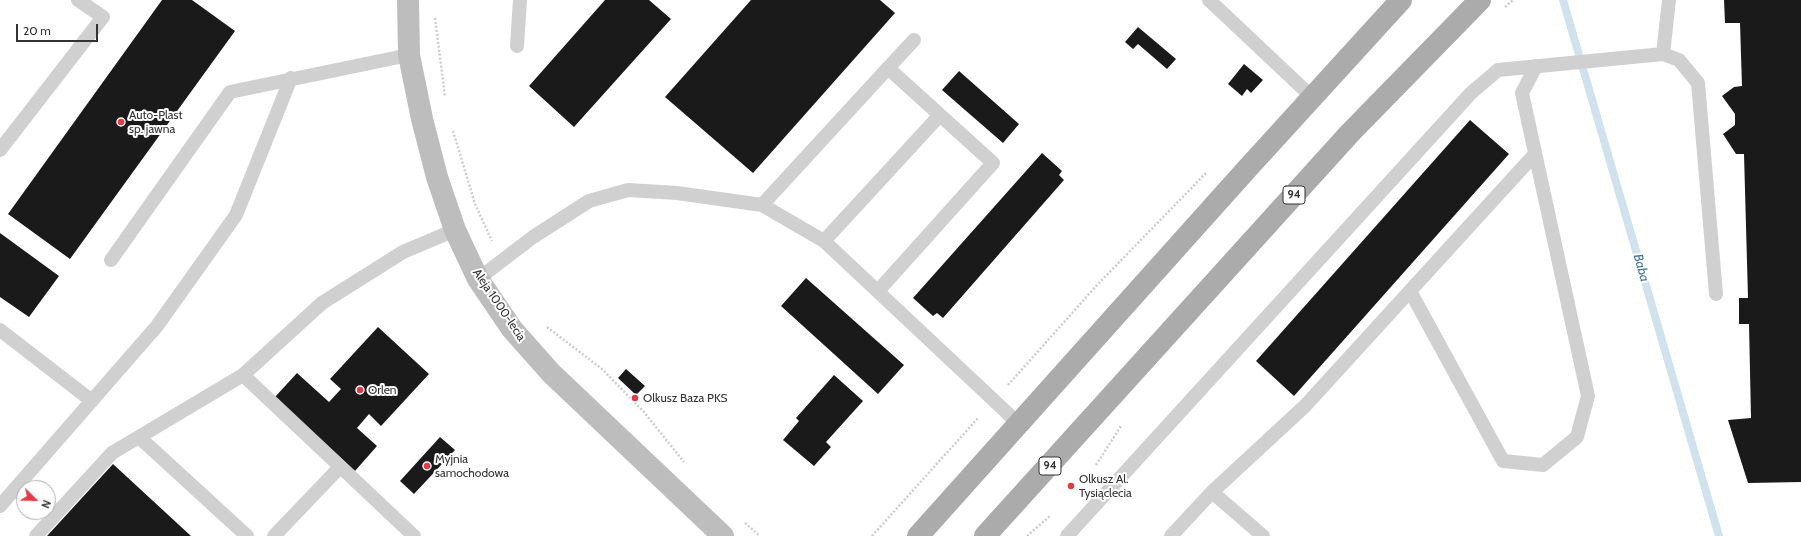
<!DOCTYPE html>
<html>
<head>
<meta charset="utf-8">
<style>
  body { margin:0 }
  #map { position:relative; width:1801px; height:536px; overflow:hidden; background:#fff; font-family:Cabin,sans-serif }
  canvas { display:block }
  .north { position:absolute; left:16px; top:480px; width:40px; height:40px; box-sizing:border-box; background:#fff; border:1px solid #adadad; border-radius:50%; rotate:113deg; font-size:11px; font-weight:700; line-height:16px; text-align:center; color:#333 }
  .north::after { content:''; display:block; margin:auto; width:14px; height:18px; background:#e63946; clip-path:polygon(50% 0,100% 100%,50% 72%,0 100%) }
  .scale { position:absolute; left:16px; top:24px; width:82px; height:18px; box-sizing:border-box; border:2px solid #333; border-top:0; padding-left:5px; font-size:12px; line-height:14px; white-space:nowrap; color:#333; -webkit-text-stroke:3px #fff; paint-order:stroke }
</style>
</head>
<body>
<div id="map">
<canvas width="1801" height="536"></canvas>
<div class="north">N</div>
<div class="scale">20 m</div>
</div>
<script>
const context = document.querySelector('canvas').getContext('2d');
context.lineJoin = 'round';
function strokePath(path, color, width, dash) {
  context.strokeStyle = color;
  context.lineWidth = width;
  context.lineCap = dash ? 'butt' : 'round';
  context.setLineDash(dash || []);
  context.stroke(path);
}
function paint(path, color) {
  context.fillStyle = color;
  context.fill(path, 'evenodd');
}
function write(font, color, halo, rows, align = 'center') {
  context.font = font + ' Cabin,sans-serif';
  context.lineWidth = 4;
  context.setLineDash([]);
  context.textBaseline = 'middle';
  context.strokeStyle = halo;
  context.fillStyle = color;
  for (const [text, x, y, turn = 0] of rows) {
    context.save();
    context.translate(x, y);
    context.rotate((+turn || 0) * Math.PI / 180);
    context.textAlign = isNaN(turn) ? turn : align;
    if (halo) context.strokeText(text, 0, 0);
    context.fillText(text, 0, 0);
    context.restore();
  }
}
strokePath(new Path2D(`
  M1563,0L1719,536`), '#cfe2ee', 8);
paint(new Path2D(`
  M162,0H192L235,31L70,259L8,214Z
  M605,0H649L671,19L574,127L529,86Z
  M751,0H880L895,13L753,173L665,97Z
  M1724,0H1801V482L1748,483L1728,420L1751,418L1749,324H1739V298H1748L1744,154H1736L1723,134L1735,125V114L1722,96L1734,87L1742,86L1740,23H1725Z
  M1138,27L1176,59L1167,69L1138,44L1133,49L1125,42Z
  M1244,64L1263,80L1251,93L1247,89L1242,96L1228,84Z
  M959,71L1019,124L1003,143L942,90Z
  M1470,120L1509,154L1294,396L1256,361Z
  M1042,153L1062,171L1059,175L1064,180L943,318L937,313L933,316L913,298Z
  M0,233L59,276L29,317L0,297Z
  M806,278L904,365L878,394L781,306Z
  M378,327L429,374L381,426L369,414L357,428L377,446L355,471L275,397L297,373L329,402L341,389L330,379Z
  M626,369L645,386L636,395L618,378Z
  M834,375L863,401L826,442L831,447L814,466L783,440L799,421L796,418Z
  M440,437L455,450L414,494L400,481Z
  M113,464L191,536H47Z`), '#1a1a1a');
strokePath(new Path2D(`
  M1505,7L1513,0
  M435,18L445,97
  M453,131L475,204L492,241
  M547,327L602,369L643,411L684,462
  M1008,385L1098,284L1207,172
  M1096,465L1121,426
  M745,523L760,536
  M872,536L979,417
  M1027,536L1050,516`), '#cdcdcd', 2.5, [2, 2]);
strokePath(new Path2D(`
  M1209,0L1312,97
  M517,46L520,0
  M1663,54L1669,0
  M888,68L914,40
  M0,150L103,17L78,0
  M762,205L888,68L993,163L878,291
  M824,241L940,115
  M111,260L230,92L409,55
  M478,279L533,237L589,201L628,190L677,193L762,205L824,241L1019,424
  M1410,291L1503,461L1543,465L1577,437L1588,396L1522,93L1536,66
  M0,330L92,401
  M139,437L247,536
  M1212,492L1305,406L1535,154
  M0,506L157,326L236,215L291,78
  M36,536L112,453L243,375
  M274,536L340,467
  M414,536L243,375L322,303L403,252L455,230
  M1067,536L1471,93L1498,70L1663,54L1679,60L1698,83L1716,294
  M1171,536L1212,492L1263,536`), '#d0d0d0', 14);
strokePath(new Path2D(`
  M408,0L409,55L422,119L437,177L455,230L478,279L512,329L551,373L723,536`), '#bdbdbd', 22);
strokePath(new Path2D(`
  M918,536L1246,170L1401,0
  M985,536L1350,133L1480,0`), '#ababab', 22);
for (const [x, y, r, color] of [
  [121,122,4,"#e63946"],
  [360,390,4,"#e63946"],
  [635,398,4,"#e63946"],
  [427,466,4,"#e63946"],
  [1071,486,4,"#e63946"]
]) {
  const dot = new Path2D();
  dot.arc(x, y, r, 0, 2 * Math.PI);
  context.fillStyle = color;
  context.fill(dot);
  strokePath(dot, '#fff', 1.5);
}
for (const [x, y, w] of [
  [1294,195,22],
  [1050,466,22]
]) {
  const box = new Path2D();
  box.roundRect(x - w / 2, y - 9, w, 18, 3);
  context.fillStyle = '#fff';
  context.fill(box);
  strokePath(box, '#333', 1);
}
write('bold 11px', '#333', null, [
  ["94",1294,195],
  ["94",1050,466]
]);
write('12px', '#333', '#fff', [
  ["Auto-Plast",129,115],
  ["sp. jawna",129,129],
  ["Orlen",368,390],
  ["Olkusz Baza PKS",643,398],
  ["Myjnia",435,459],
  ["samochodowa",435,473],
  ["Olkusz Al.",1079,479],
  ["Tysiąclecia",1079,493]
], 'left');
write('12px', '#333', '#fff', [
  ["Aleja 1000-lecia",499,305,56]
]);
write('italic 13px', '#3f7597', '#fff', [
  ["Baba",1641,268,74]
]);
</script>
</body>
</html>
